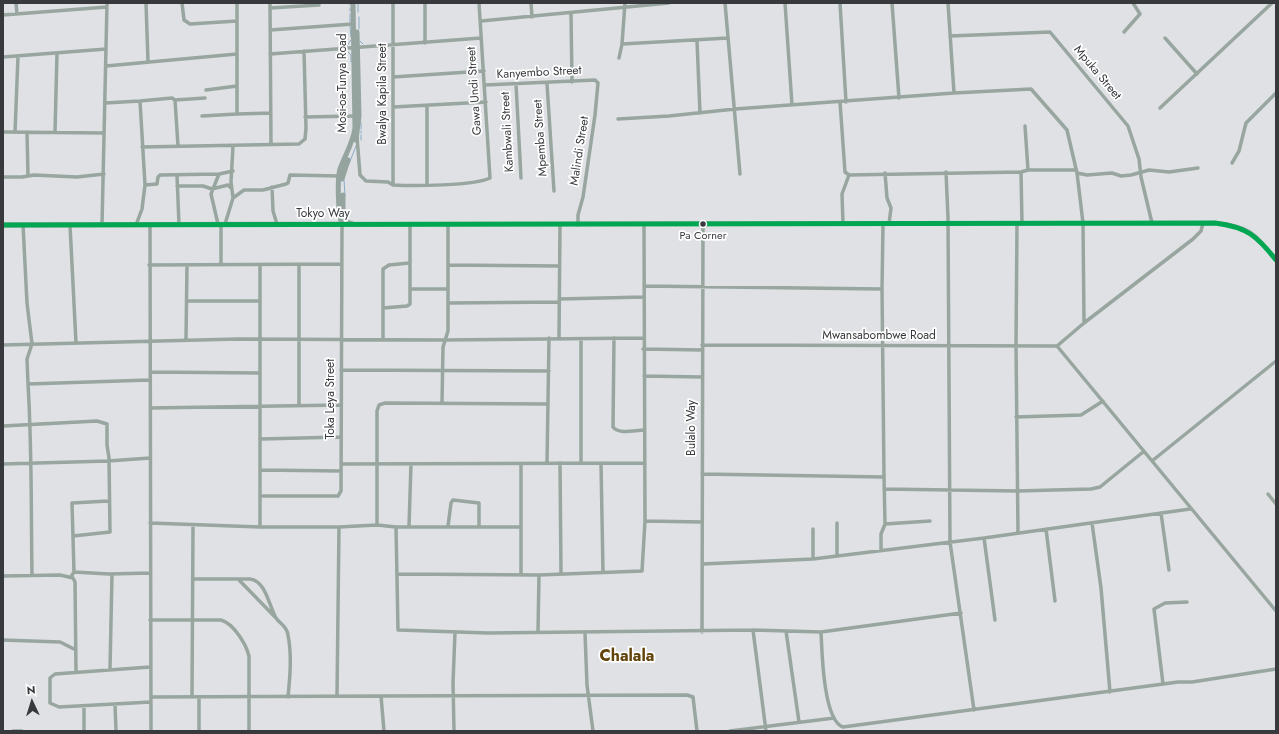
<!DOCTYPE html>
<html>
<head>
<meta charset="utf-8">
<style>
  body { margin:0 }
  #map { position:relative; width:1279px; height:734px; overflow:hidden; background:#dfe1e5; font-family:Jost,sans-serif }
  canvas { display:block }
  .frame { position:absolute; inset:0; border:4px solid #38393c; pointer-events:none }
  .north { position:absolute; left:12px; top:682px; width:40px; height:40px; -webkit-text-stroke:3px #fff; paint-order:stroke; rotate:356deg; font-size:11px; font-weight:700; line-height:16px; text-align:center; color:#38393c }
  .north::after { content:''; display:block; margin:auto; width:14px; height:18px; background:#38393c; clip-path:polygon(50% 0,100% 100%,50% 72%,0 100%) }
</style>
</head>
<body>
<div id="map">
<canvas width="1279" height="734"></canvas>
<div class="frame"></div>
<div class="north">N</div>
</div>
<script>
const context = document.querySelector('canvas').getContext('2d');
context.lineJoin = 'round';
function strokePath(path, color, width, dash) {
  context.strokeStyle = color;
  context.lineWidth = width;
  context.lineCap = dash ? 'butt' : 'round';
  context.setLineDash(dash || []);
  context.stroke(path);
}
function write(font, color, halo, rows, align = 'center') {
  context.font = font + ' Jost,sans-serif';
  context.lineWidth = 3.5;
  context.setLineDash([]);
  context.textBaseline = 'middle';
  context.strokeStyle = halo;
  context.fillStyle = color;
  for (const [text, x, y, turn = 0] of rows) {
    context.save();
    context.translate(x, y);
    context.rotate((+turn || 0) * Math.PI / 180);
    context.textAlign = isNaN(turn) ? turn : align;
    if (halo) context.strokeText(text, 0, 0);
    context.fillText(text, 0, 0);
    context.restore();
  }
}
strokePath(new Path2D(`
  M358,4V12
  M350,5V3
  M350,8V11
  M350,14V22
  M359,17V29
  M350,26L351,37
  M360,41L363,44
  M347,46L351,40
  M348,52L351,55V62
  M361,122V129
  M361,133V131
  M361,135V140
  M349,164L356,146
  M344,180L345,195`), '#88acc4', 1);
strokePath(new Path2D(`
  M16,3L17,14
  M146,3L148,62
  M182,3L184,20L190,24L237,21
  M237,3V114L271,113
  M270,3L271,145
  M425,3V43
  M531,3L532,17
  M725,3L740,174
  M785,3L792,105
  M840,3L846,102
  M892,3L899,98
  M948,3L954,93
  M270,8L319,5
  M571,13L572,82
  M3,15L107,7
  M481,21L669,3
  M270,30L353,24
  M1124,32L1140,14L1133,3
  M950,36L1050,32L1128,126L1139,159L1141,177L1152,223
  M1165,38L1197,74
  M697,41L700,113
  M622,44L625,3
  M270,54L481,38
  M3,57L106,49
  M619,58L622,44L728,38
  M106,66L237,54
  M393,77L484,71
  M516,84L521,178
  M547,84L554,191
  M485,85L595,80L598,83L595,115L583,197L578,215V225
  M206,90L237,86
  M175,100L205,98
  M140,101L172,98L175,100L178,146
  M840,102L845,172L849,175
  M105,103L140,101L145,185L142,209L136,225
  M393,107L486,102
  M1160,108L1272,3
  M202,116L237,114
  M305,117L355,116
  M618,119L669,116L735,109L954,93L1031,89L1067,130L1077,173L1083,223L1084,323L1057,346
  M1025,126L1028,170
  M3,132L104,133
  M15,132L18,56
  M27,132L28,176
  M55,132L57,53
  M357,137L360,175L366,181L388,182L393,185C413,186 474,186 490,178L479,3
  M142,147L299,144L305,139L306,128L304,51
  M1232,163L1239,151L1246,123L1276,93
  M946,172L948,218L950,542L974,710
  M1021,172L1022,224
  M885,173L887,198L891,208L889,224
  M1077,173L1087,175L1112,173L1121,176L1131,175L1149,170L1169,172L1198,168
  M177,175L179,225
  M849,175L1021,172L1028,170H1075
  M3,177H22L34,175L77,177L104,174
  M427,184V107
  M145,185L157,184L158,177L160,175L219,174L233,171
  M393,185V3
  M177,186H203L212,189L228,185L232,189
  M272,187L273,211L277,224
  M233,198L244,190H263L286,184L288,183L290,175L339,176
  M218,224L211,194L219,174
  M221,224V265
  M225,224L233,198L231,182L233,146
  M843,224L842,194L849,175
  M1017,224L1016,345L1018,533
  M23,225L27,303L32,344L27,359L28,384
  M70,225L76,343
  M102,225L107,3
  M150,225L151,731
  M149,265L342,264
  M449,265L559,266
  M644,286L882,289
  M410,289H448
  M559,299L644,297
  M187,301H260
  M449,303L559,302
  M383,308L407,306L410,304V224
  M1084,323L1193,239L1201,231L1203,223
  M559,338L560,225
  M614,338L613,427C619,435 635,430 644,430
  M186,339L187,265
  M383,339V269L389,265L409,263
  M581,339V463
  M3,345L238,339L445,340L643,338
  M702,345L1057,346
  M1057,346L1276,611
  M643,349L702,350
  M341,370L549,371
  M150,372L260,373
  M644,376L702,377
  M442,403L443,347L448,331V225
  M299,406V264
  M150,408L341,405
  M1016,417L1081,415L1103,401
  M3,426L97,421L107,424V445L109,458L110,532L73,536
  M261,439L341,437
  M1152,461L1276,361
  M547,463L549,338
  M560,463L561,573
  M601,463L603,572
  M3,464L108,461L150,458
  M341,464L645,463
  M521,464V574
  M261,470L341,471
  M702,474L884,477L882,289L883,224
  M884,489L1017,491L1091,489L1100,487L1143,452
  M1268,494L1276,504
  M260,496H338L341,491L342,224
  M1161,513L1169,570
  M645,521L702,522
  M150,523L260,527H339L377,525L396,527H521
  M1092,523L1101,588L1110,692
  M885,524L930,521
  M377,525V411L379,405L385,403L548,404
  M409,526L411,464
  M448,526L451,503L453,500L479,503V526
  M260,527V265
  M396,527L398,630L488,633L753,630L766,731
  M813,529V559
  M1046,529L1055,601
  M984,538L995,620
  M881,551V534L885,524L884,477
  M837,556V523
  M702,564L813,559L984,538L1190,509
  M74,572L109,574L150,573
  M397,574L539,575L642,571L645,521L644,225
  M32,575C31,512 32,447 28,384L150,380
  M3,576L60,575L73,578L75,582L76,671
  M71,577L74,572L72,503L108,501
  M193,579H250C266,581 269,606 276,618C280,624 287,626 288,635C292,655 290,677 288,697
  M239,580L276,618
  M150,620H221C234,624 246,644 249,656V731
  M753,630L821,632L961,613
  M538,631L539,575
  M786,631L799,722
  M702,632L703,224
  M821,632C822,651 823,720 843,727L1178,682H1192L1276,669
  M585,633L587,685L593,731
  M3,640L60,642L76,650
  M150,667L55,674L50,678V703L59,707L151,702
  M110,669L112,574
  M1163,684L1154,609L1165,603L1187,602
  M337,695L339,527
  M381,696L687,695L693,697L697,731
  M151,697L381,696L384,731
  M192,697L193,525
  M115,704L116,731
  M84,706V731
  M13,731H22
  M199,731V697
  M454,731L453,683L455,632
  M730,731L834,718`), '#98a69f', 3.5);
strokePath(new Path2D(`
  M351,224L1215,223C1250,226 1255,234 1276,260`), '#98a69f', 4);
strokePath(new Path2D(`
  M356,140L359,116L357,32
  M342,179L348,160
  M343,195V219
  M343,216L347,222L353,224
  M342,224C338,214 337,179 340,169C345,155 353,143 355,128L353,3
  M3,225L342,224`), '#95a49e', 5);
strokePath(new Path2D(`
  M3,225L1215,223C1247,227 1257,236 1276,260`), '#00a651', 5);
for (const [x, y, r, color] of [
  [703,224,3.5,"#38393c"]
]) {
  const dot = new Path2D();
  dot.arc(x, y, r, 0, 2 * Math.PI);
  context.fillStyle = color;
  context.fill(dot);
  strokePath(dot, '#fff', 1.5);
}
write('11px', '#38393c', '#fff', [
  ["Pa Corner",703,236]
]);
write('12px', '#38393c', '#fff', [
  ["Kanyembo Street",539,73,-3],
  ["Mpuka Street",1097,73,50],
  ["Mosi-oa-Tunya Road",343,83,-90],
  ["Gawa Undi Street",475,91,-94],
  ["Bwalya Kapila Street",383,94,-90],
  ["Kambwali Street",508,132,-93],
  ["Mpemba Street",541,138,-94],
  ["Malindi Street",580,151,-81],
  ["Tokyo Way",323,214],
  ["Mwansabombwe Road",879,336],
  ["Toka Leya Street",331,399,-90],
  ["Bulalo Way",692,428,-90]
]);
write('bold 16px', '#62440b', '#fff', [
  ["Chalala",627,657]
]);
</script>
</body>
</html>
